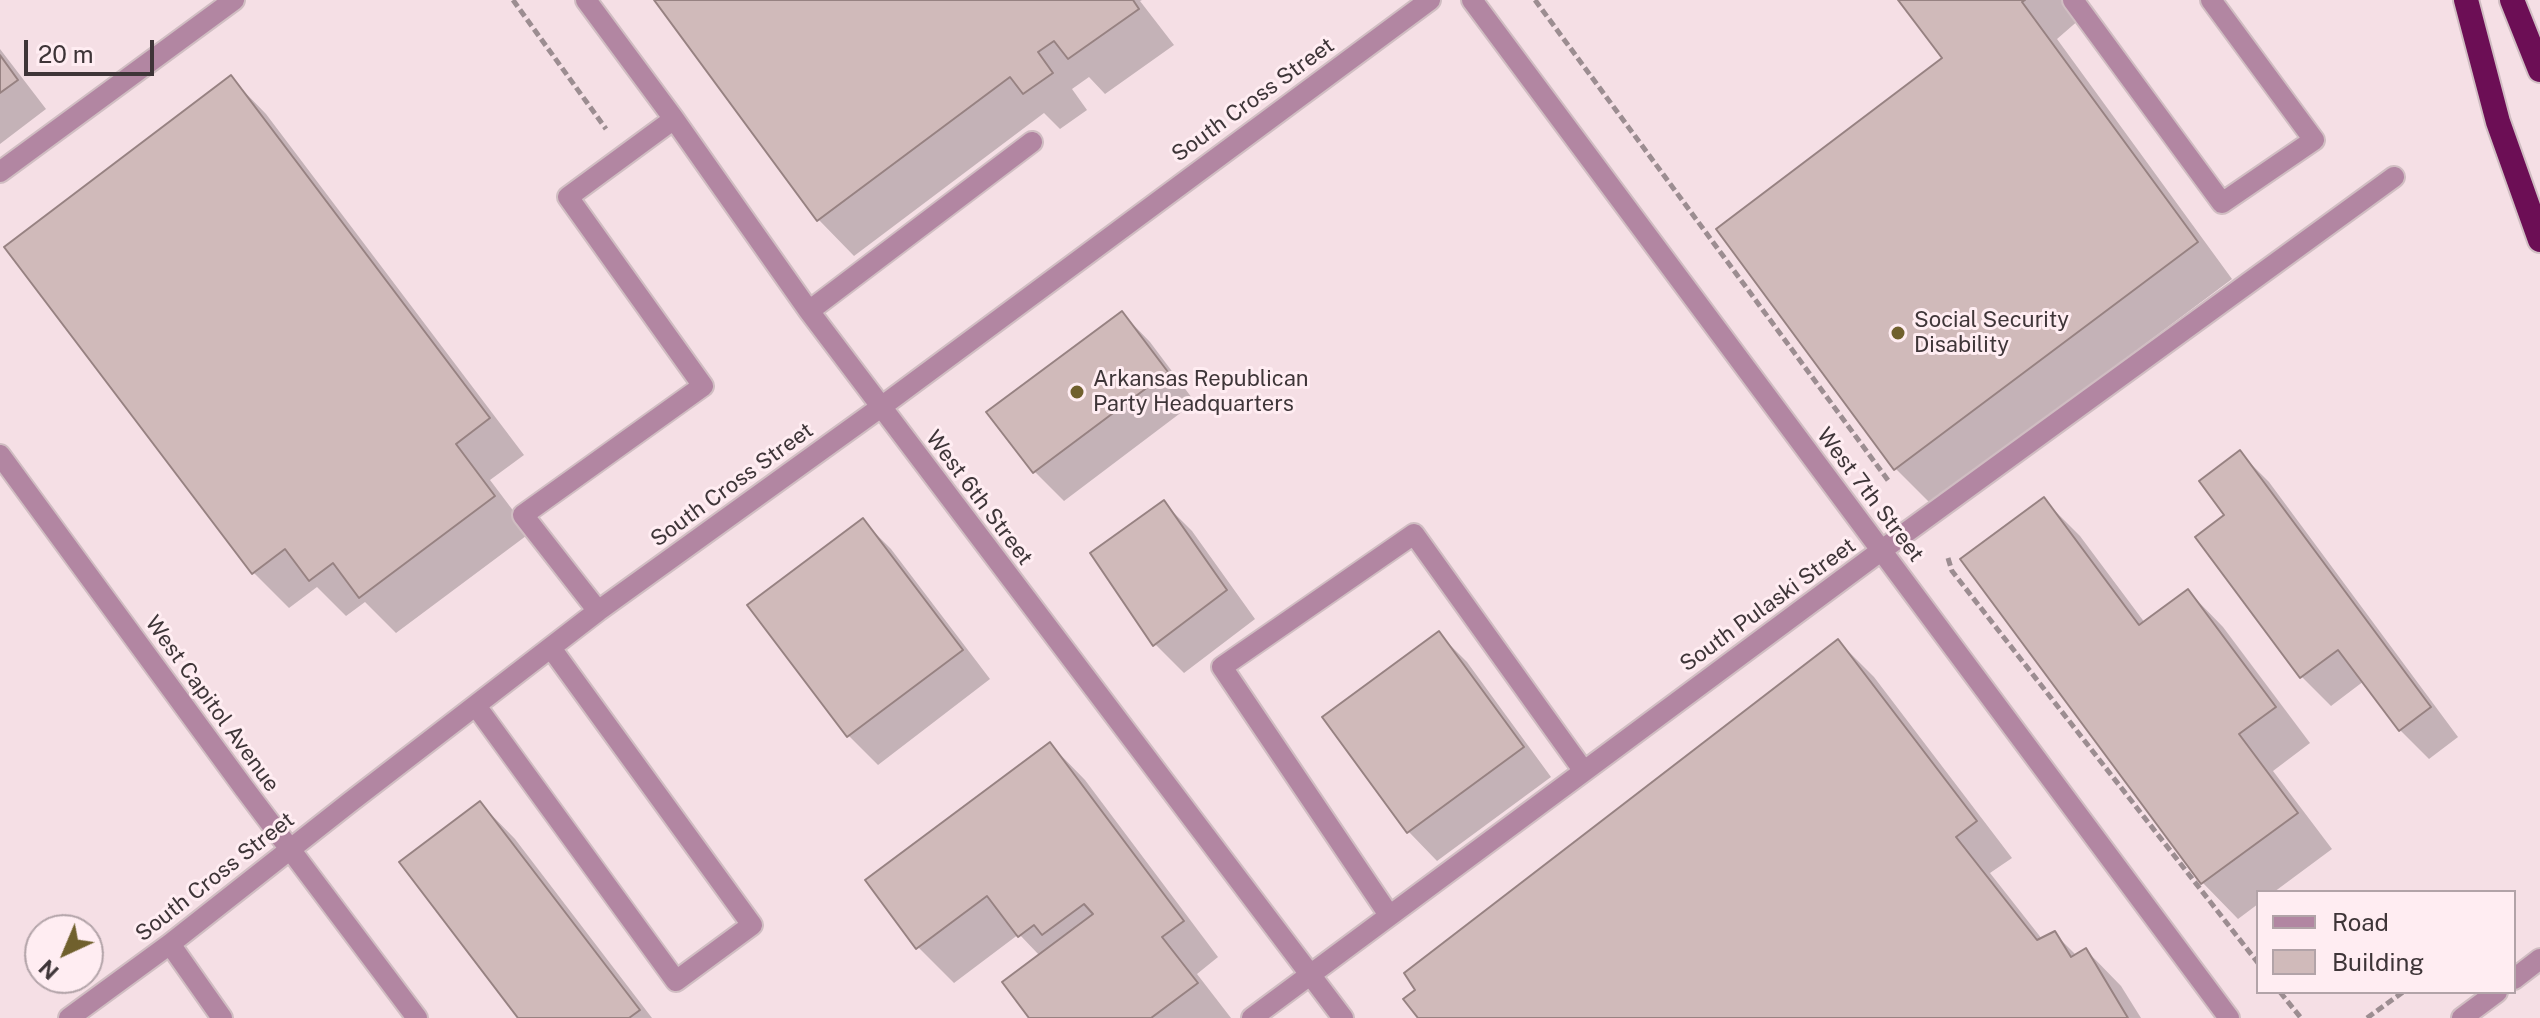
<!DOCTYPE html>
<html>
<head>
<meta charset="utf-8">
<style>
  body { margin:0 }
  #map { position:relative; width:2540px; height:1018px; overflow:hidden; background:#f5dfe5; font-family:"Public Sans",sans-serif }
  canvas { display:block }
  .legend { position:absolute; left:2256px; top:890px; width:260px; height:104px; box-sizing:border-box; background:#ffedf2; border:2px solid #b2a3a8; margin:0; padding:10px 14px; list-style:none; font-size:24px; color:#3e3538 }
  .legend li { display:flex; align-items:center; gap:16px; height:40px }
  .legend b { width:40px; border:2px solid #b2a3a8 }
  .north { position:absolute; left:24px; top:914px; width:80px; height:80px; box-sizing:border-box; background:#ffedf2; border:2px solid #b2a3a8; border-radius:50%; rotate:224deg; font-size:22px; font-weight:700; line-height:32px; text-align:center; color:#3e3538 }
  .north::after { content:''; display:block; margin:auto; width:28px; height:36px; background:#70602d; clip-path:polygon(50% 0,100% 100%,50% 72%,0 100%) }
  .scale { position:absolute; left:24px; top:40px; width:130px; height:36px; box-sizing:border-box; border:4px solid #3e3538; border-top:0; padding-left:10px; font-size:24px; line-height:28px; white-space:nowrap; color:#3e3538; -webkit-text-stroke:6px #ffedf2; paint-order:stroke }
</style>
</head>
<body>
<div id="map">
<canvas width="2540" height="1018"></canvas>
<ul class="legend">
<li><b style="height:10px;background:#b286a2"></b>Road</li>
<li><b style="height:22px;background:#d0baba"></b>Building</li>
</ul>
<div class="north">N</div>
<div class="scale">20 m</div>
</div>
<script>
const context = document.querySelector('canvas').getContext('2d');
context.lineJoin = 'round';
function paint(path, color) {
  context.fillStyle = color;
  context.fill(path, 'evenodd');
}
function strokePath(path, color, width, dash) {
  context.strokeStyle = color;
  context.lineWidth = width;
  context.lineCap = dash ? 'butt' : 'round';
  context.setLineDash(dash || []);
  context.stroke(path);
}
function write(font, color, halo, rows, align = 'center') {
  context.font = font + ' "Public Sans",sans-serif';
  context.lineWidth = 6;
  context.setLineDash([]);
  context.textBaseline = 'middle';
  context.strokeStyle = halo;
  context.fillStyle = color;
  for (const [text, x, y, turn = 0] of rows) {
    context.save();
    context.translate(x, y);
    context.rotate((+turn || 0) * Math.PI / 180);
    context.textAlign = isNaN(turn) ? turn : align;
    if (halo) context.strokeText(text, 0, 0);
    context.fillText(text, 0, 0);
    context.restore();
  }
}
paint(new Path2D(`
  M657,0H1142L1140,1L1174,45L1105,94L1089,77L1072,89L1087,110L1060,129L1044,113L854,256L819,220Z
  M1901,0H2065L2080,19L2057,39L2232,279L1931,504L1896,469L1945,59Z
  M0,49L46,109L0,144Z
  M231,78L266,114L524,455L490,480L530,533L396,633L365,602L346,616L317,587L289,608L253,572Z
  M1122,313L1150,342L1195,402L1064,501L1035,472L989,412Z
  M2240,453L2269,482L2458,737L2429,759L2400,730L2364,681L2331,706L2302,677L2197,537L2227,515Z
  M2044,500L2080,536L2145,623L2188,591L2223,627L2310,743L2273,771L2332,849L2274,892H2258V904L2238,919L2203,883L1963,560Z
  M1164,503L1192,531L1255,619L1184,673L1155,644Z
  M862,520L891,549L990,679L878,765L849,736L750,606Z
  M1438,633L1467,662L1551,777L1437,861L1409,832L1325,717Z
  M1838,641L1874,677L2012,858L1990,873L2042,939L2054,933L2077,956L2086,950L2121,986L2141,1018H1420Z
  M1050,744L1085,780L1218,957L1197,974L1231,1018H1031L1040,956L1019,934L954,983L918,947Z
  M480,803L515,839L652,1018H521Z`), '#0003');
const building = new Path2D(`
  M654,0H1133L1139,9L1068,59L1054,41L1038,52L1053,73L1023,94L1010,77L817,221Z
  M1898,0H2025L2022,2L2198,242L1894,470L1716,229L1942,58Z
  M0,55L18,80L0,93Z
  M231,75L490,418L456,444L495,496L359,598L333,563L309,581L285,549L252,574L4,247Z
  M1122,311L1168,372L1033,473L986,412Z
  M2240,450L2431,707L2399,731L2338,650L2300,678L2195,537L2224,515L2199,481Z
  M2044,497L2139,625L2188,589L2276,707L2239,734L2298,813L2201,884L1960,559Z
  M1164,500L1227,590L1153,646L1090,553Z
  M863,518L963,650L847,737L747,605Z
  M1439,631L1524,747L1407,833L1322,717Z
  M1838,639L1977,821L1956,837L2037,940L2055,931L2071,957L2086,948L2128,1018H1418L1403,999L1415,990L1404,973Z
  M1050,742L1184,921L1162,937L1198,983L1151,1018H1029L1002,982L1093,914L1084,904L1042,935L1034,925L1018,937L987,896L916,949L865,880Z
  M480,801L640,1010L629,1018H518L399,862Z`);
paint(building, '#d0baba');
strokePath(building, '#978282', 2);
const minor = new Path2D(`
  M586,0L674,119L809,311L1343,1018
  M1472,0L2229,1018
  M2073,0L2222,203L2314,140L2211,0
  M0,172L234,0
  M809,311L1032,142
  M0,455L244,788L417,1018
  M598,611L523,515L703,386L568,197L674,119
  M476,706L676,981L752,925L551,648
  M1389,915L1222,667L1414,534L1583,770
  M170,944L222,1018
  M2514,979L2540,959
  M69,1018L170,944L349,803L598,611L881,407L1430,0
  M1252,1018L1882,550L2394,177
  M2462,1018L2497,992`);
const highway = new Path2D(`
  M2466,0L2498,122L2540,240
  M2512,0L2540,70`);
strokePath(minor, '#d0bdc2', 24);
strokePath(highway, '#d0bdc2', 28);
strokePath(new Path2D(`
  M513,0L606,129
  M1535,0L1890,483
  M1948,558L1952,571L2258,963
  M2280,992L2301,1018
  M2367,1018L2403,992`), '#9c8d91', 5, [8, 4]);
strokePath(minor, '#b286a2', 20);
strokePath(highway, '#6c0e55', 24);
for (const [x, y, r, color] of [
  [1898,333,8,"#70602d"],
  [1077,392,8,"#70602d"]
]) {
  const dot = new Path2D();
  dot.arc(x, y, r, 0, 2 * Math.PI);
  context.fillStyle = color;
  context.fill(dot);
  strokePath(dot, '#ffedf2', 3);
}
write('22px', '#3e3538', '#ffedf2', [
  ["South Cross Street",1253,100,-36],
  ["South Cross Street",732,485,-36],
  ["West 7th Street",1870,495,53],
  ["West 6th Street",979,498,53],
  ["South Pulaski Street",1768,605,-36],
  ["West Capitol Avenue",212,704,54],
  ["South Cross Street",215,877,-38]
]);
write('22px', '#3e3538', '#ffedf2', [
  ["Social Security",1914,320],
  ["Disability",1914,345],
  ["Arkansas Republican",1093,379],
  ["Party Headquarters",1093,404]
], 'left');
</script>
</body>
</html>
